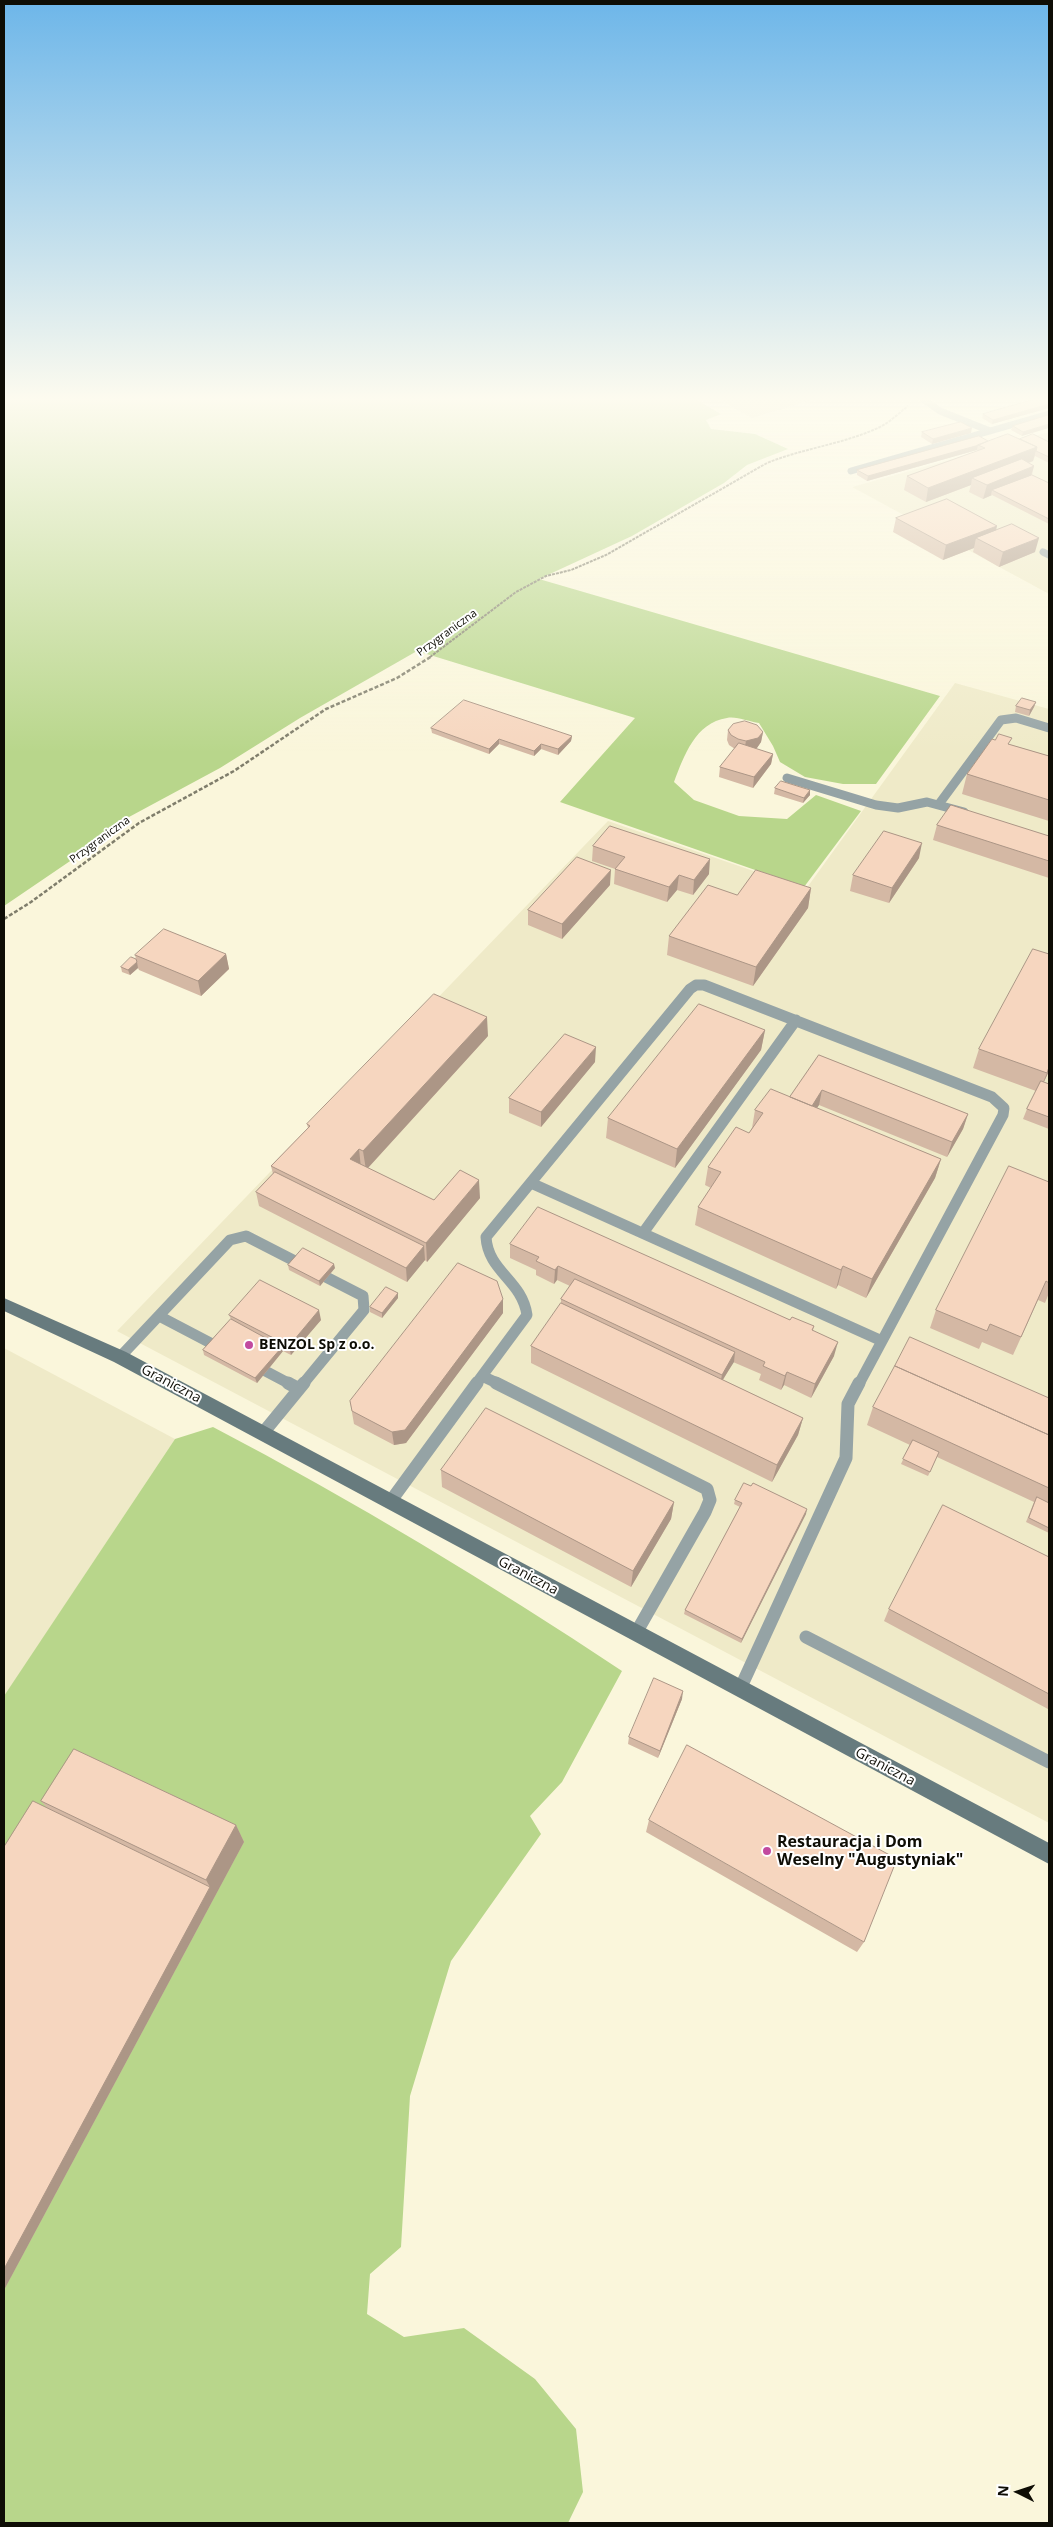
<!DOCTYPE html>
<html>
<head>
<meta charset="utf-8">
<style>
  body { margin:0 }
  #map { position:relative; width:1053px; height:2527px; overflow:hidden; background:#faf6db; font-family:"Open Sans",sans-serif }
  canvas { display:block }
  .frame { position:absolute; inset:0; border:5px solid #0e0d05; pointer-events:none }
  .north { position:absolute; left:993px; top:2467px; width:50px; height:50px; -webkit-text-stroke:4px #fff; paint-order:stroke; rotate:274deg; font-size:14px; font-weight:700; line-height:20px; text-align:center; color:#0e0d05 }
  .north::after { content:''; display:block; margin:auto; width:18px; height:22px; background:#0e0d05; clip-path:polygon(50% 0,100% 100%,50% 72%,0 100%) }
</style>
</head>
<body>
<div id="map">
<canvas width="1053" height="2527"></canvas>
<div class="frame"></div>
<div class="north">N</div>
</div>
<script>
const context = document.querySelector('canvas').getContext('2d');
context.lineJoin = 'round';
function paint(path, color) {
  context.fillStyle = color;
  context.fill(path, 'evenodd');
}
function strokePath(path, color, width, dash) {
  context.strokeStyle = color;
  context.lineWidth = width;
  context.lineCap = dash ? 'butt' : 'round';
  context.setLineDash(dash || []);
  context.stroke(path);
}
function write(font, color, halo, rows, align = 'center') {
  context.font = font + ' "Open Sans",sans-serif';
  context.lineWidth = 4;
  context.setLineDash([]);
  context.textBaseline = 'middle';
  context.strokeStyle = halo;
  context.fillStyle = color;
  for (const [text, x, y, turn = 0] of rows) {
    context.save();
    context.translate(x, y);
    context.rotate((+turn || 0) * Math.PI / 180);
    context.textAlign = isNaN(turn) ? turn : align;
    if (halo) context.strokeText(text, 0, 0);
    context.fillText(text, 0, 0);
    context.restore();
  }
}
paint(new Path2D(`
  M718,399H815L752,418Z
  M1049,432V594L852,487Z
  M955,683L1049,709V1823L117,1331L608,821L806,889Z
  M4,1348L175,1439L4,1697Z`), '#efeac8');
paint(new Path2D(`
  M4,399H695L721,414L706,420L711,429L755,434L788,449L747,465L724,483L632,536L539,579L940,696L876,784H843L805,777L780,762L773,746L759,723C750,722 736,716 727,718C695,723 684,756 674,782L694,800L739,816L787,819L816,795L861,811L804,887L560,802L635,718L417,651L300,718L220,768L129,817L79,855L4,906Z
  M213,1427C354,1501 490,1583 622,1671L562,1782L530,1816L541,1834L451,1961L410,2096L401,2247L370,2274L367,2314L404,2337L464,2328L535,2379L576,2429L583,2492L568,2523H4V1696L175,1439Z`), '#b8d68b');
strokePath(new Path2D(`
  M430,657L516,592L546,576L571,570L606,555L767,463C804,448 844,444 880,427C890,422 899,413 908,406`), '#7f7d6b', 2, [3, 1]);
strokePath(new Path2D(`
  M4,919L31,902L139,823L234,771L326,709L397,678L432,656`), '#7f7d6b', 2.5, [4, 2]);
strokePath(new Path2D(`
  M923,399L940,411L990,431
  M851,471L1049,414
  M1043,552L1049,555`), '#95a3a5', 7);
strokePath(new Path2D(`
  M787,778L876,805L898,808L927,802L964,812
  M939,804L1001,720L1016,718L1049,728`), '#95a3a5', 9);
strokePath(new Path2D(`
  M531,1183L882,1341
  M643,1233L796,1020
  M159,1316L222,1349
  M120,1357L230,1240L246,1236L363,1296L364,1310L303,1384
  M254,1365L290,1384
  M482,1376L499,1384
  M476,1384L527,1315C522,1280 488,1272 486,1237L690,989L696,985H704L992,1097L1004,1108L1003,1115L859,1384`), '#95a3a5', 11);
strokePath(new Path2D(`
  M288,1383L299,1389
  M496,1383L707,1489L710,1500L705,1512L636,1633
  M263,1433L304,1383
  M390,1502L477,1383
  M806,1637L1049,1762
  M740,1689L846,1458L848,1404L859,1383`), '#95a3a5', 13);
paint(new Path2D(`
  M4,1298L126,1352L1049,1843V1864L114,1362L4,1311Z`), '#677b7e');
paint(new Path2D(`
  M1049,401V408L992,424L982,418L983,414Z
  M1049,415L1022,436L1011,430L1013,426Z
  M922,432L971,433L932,444L921,437Z
  M1049,437V463L1035,456L1033,461L1029,463L1034,466L1032,475L1049,483V524L992,495L983,499L969,492L971,485L926,502L904,490L907,476L977,451V450L867,481L857,475V470L988,441L1020,439L1048,441Z
  M896,518L996,530L1035,552L999,567L973,552L974,548L943,560L893,532Z
  M1036,702L1034,707L1029,716L1015,712L1016,706Z
  M431,728L572,736L571,741L558,755L541,749L534,756L499,744L489,754L432,733Z
  M728,730L763,732L761,742L756,749L773,754L771,764L753,788L719,777L720,767L735,749L729,745L727,740Z
  M995,740L1049,756V821L962,794L967,774Z
  M775,788L810,795L803,803L774,794Z
  M937,825L1049,836V878L933,840Z
  M593,846L709,874L693,895L677,890L667,902L614,884L615,869L592,861Z
  M919,858L889,903L850,891L853,875Z
  M610,885L562,939L528,925V910Z
  M811,888L808,908L753,986L667,955L669,936L737,895Z
  M226,954L229,969L201,996L139,970L138,968L130,975L122,972L121,967L136,959L135,955Z
  M765,1030L761,1050L675,1168L606,1138L608,1118Z
  M488,1036L368,1168L434,1200L480,1198L427,1262L425,1260L407,1282L259,1206L256,1192L273,1174L271,1166L308,1128L307,1124Z
  M979,1049L1049,1071L1044,1082L1049,1084V1129L1023,1119L1027,1109L1036,1091L973,1068Z
  M819,1055L968,1114L963,1129L947,1157L819,1105L817,1108L941,1159L935,1178L866,1298L838,1285L836,1289L695,1225L698,1207L711,1188L705,1185L708,1167L749,1133L752,1128L755,1110L790,1097Z
  M595,1062L541,1127L509,1113V1098Z
  M1049,1182V1293L1045,1303L1038,1300L1013,1355L982,1342L979,1349L930,1328L936,1310Z
  M510,1244L814,1326L813,1330L834,1356L811,1398L784,1385L781,1390L759,1380L761,1374L733,1362L723,1380L803,1418L798,1435L772,1482L531,1363V1346L561,1304V1299L570,1286L557,1280L554,1284L536,1275V1270L510,1258Z
  M288,1265L335,1268L320,1286L289,1270Z
  M398,1293V1298L382,1318L370,1312V1307Z
  M503,1299V1313L406,1443L394,1445L354,1424L350,1401Z
  M229,1315L321,1320L291,1355L283,1351L257,1383L204,1355L203,1350L231,1319Z
  M1049,1398V1533L1026,1522L1034,1502L937,1457L928,1476L901,1464L910,1445L867,1425L873,1407Z
  M441,1470L674,1502L671,1519L631,1587L442,1487Z
  M735,1500L806,1514L741,1643L684,1614L685,1610L740,1507L734,1504Z
  M1049,1557V1707L1048,1709L884,1621L889,1609Z
  M682,1699L658,1758L628,1744L629,1737Z
  M41,1801L236,1825L244,1842L4,2290V1847L48,1809Z
  M649,1820L864,1942L857,1952L646,1832Z`), '#d4b8a4');
paint(new Path2D(`
  M1049,404V408L992,424L993,420Z
  M1049,424V428L1022,436L1023,432Z
  M972,428L971,433L932,444L933,439Z
  M978,445L977,450L867,481L868,476Z
  M1037,447L1033,461L980,481L972,478L971,485L926,502L928,488Z
  M1034,466L1030,479L992,490L991,495H992L983,499L987,485Z
  M997,526L994,540L976,538L974,548L943,560L946,545Z
  M1039,538L1035,552L999,567L1003,552Z
  M1036,702L1034,707L1029,716L1030,710Z
  M763,732L761,742L757,748L744,751L746,741Z
  M572,736L571,741L558,755V749Z
  M499,739V744L489,754V749Z
  M541,744V749L534,756V751Z
  M773,754L771,764L753,788L754,777Z
  M810,790V795L803,803L804,798Z
  M922,843L919,858L889,903L892,888Z
  M710,859L709,874L693,895L694,880Z
  M611,870L610,885L562,939V924Z
  M679,875L677,890L667,902L669,887Z
  M811,888L808,908L753,986L756,967Z
  M226,954L229,969L201,996L198,981Z
  M137,962L138,968L130,975L128,970Z
  M487,1017L488,1036L366,1170L363,1151Z
  M765,1030L761,1050L675,1168L677,1149Z
  M596,1047L595,1062L541,1127V1112Z
  M1049,1067V1071L1039,1092L1047,1073Z
  M822,1090L819,1105L806,1124L809,1109Z
  M968,1114L963,1129L947,1157L952,1142Z
  M359,1149L361,1168L350,1159Z
  M941,1159L935,1178L866,1298L872,1279Z
  M479,1180L480,1198L427,1262L426,1243Z
  M424,1246L425,1260L407,1282L406,1268Z
  M334,1264L335,1268L320,1286L319,1281Z
  M558,1266L557,1280L554,1284L555,1270Z
  M843,1266L838,1285L836,1289L841,1270Z
  M398,1293V1298L382,1318V1313Z
  M503,1299V1313L406,1443L394,1445L392,1432Z
  M319,1310L321,1320L291,1355L289,1346Z
  M838,1342L834,1356L811,1398L815,1384Z
  M282,1347L283,1351L257,1383L255,1378Z
  M735,1352L734,1362L720,1384L722,1375Z
  M787,1372L784,1385L781,1390L785,1376Z
  M803,1418L798,1435L772,1482L777,1465Z
  M674,1502L671,1519L631,1587L633,1571Z
  M807,1509L806,1514L741,1643L742,1639Z
  M683,1691L682,1699L658,1758L660,1751Z
  M236,1825L244,1842L4,2290V2269L210,1887L206,1880Z`), '#ac9686');
const building = new Path2D(`
  M1035,399H1047L1049,401V404L993,420L983,414Z
  M1049,415V424L1023,432L1013,426Z
  M961,422L972,428L933,439L922,432Z
  M1008,434L1037,447L928,488L907,476L985,448L978,445Z
  M1033,434L1049,442V457L1036,451L1037,447L1020,439Z
  M979,436L988,441L979,445L868,476L857,470Z
  M1022,459L1034,466L987,485L972,478Z
  M1032,475L1049,483V519L992,490Z
  M947,499L997,526L946,545L896,518Z
  M1012,524L1039,538L1003,552L976,538Z
  M1022,698L1036,702L1030,710L1016,706Z
  M464,700L572,736L558,749L541,744L534,751L499,739L489,749L431,728Z
  M745,721L757,725L763,732L758,738L746,741L738,739L731,735L728,730L733,724Z
  M999,734L1012,738L1008,744L1049,756V800L967,774L992,739L995,740Z
  M739,743L773,754L754,777L720,767Z
  M781,781L810,790L804,798L775,788Z
  M951,805L1049,836V861L937,825Z
  M610,826L710,859L694,880L679,875L669,887L615,869L625,857L593,846Z
  M884,831L922,843L892,888L853,875Z
  M577,857L611,870L562,924L528,910Z
  M756,870L811,888L756,967L669,936L708,885L737,895Z
  M164,929L226,954L198,981L135,955Z
  M1033,949L1049,954V1067L1047,1073L979,1049Z
  M131,957L136,959L137,962L128,970L121,967Z
  M434,994L487,1017L363,1151L359,1149L350,1159L434,1200L460,1170L479,1180L426,1243L271,1166L310,1126L307,1124Z
  M699,1004L765,1030L677,1149L608,1118Z
  M565,1034L596,1047L541,1112L509,1098Z
  M819,1055L968,1114L952,1142L822,1090L812,1106L790,1097Z
  M1041,1081L1049,1084V1117L1027,1109Z
  M771,1089L941,1159L872,1279L843,1266L841,1270L698,1207L721,1172L708,1167L736,1127L749,1133L763,1113L755,1110Z
  M1009,1166L1049,1182V1283L1046,1281L1021,1337L990,1324L987,1331L936,1310Z
  M275,1172L424,1246L406,1268L256,1192Z
  M538,1207L790,1320L792,1317L814,1326L812,1330L838,1342L815,1384L787,1372L785,1376L763,1366L765,1362L558,1266L555,1270L536,1261L539,1257L510,1244Z
  M303,1248L334,1264L319,1281L288,1265Z
  M458,1263L497,1281L503,1299L405,1430L392,1432L352,1411L350,1401Z
  M575,1279L735,1352L722,1375L561,1299Z
  M260,1280L319,1310L289,1346L229,1315Z
  M386,1287L398,1293L382,1313L370,1307Z
  M561,1303L803,1418L777,1465L531,1346Z
  M231,1319L282,1347L255,1378L203,1350Z
  M910,1337L1049,1398V1435L895,1366Z
  M895,1366L1049,1435V1488L873,1407Z
  M486,1408L674,1502L633,1571L441,1470Z
  M913,1440L939,1452L930,1472L903,1459Z
  M744,1483L751,1486L753,1483L807,1509L742,1639L685,1610L742,1503L735,1500Z
  M1037,1497L1049,1503V1528L1029,1518Z
  M943,1505L1049,1557V1694L889,1609Z
  M654,1678L683,1691L660,1751L629,1737Z
  M687,1745L897,1859L864,1942L649,1820Z
  M74,1749L236,1825L206,1880L41,1801Z
  M33,1801L210,1887L4,2269V1847Z`);
paint(building, '#f6d6bf');
strokePath(building, '#ac9686', 1);
const sky = context.createLinearGradient(0, 0, 0, 753);
sky.addColorStop(0, '#6db6e9');
sky.addColorStop(0.53, '#fdfbef');
sky.addColorStop(1, '#fdfbef00');
context.fillStyle = sky;
context.fillRect(0, 0, 1053, 753);
for (const [x, y, r, color] of [
  [249,1345,5,"#c24a9f"],
  [767,1851,5,"#c24a9f"]
]) {
  const dot = new Path2D();
  dot.arc(x, y, r, 0, 2 * Math.PI);
  context.fillStyle = color;
  context.fill(dot);
  strokePath(dot, '#fff', 2);
}
write('11px', '#0e0d05', '#fff', [
  ["Przygraniczna",447,633,-36],
  ["Przygraniczna",100,840,-36]
]);
write('bold 14px', '#0e0d05', '#fff', [
  ["BENZOL Sp z o.o.",259,1345]
], 'left');
write('14px', '#0e0d05', '#fff', [
  ["Graniczna",171,1384,28],
  ["Graniczna",528,1576,28],
  ["Graniczna",885,1767,28]
]);
write('bold 16px', '#0e0d05', '#fff', [
  ["Restauracja i Dom",777,1842],
  ["Weselny \"Augustyniak\"",777,1860]
], 'left');
</script>
</body>
</html>
